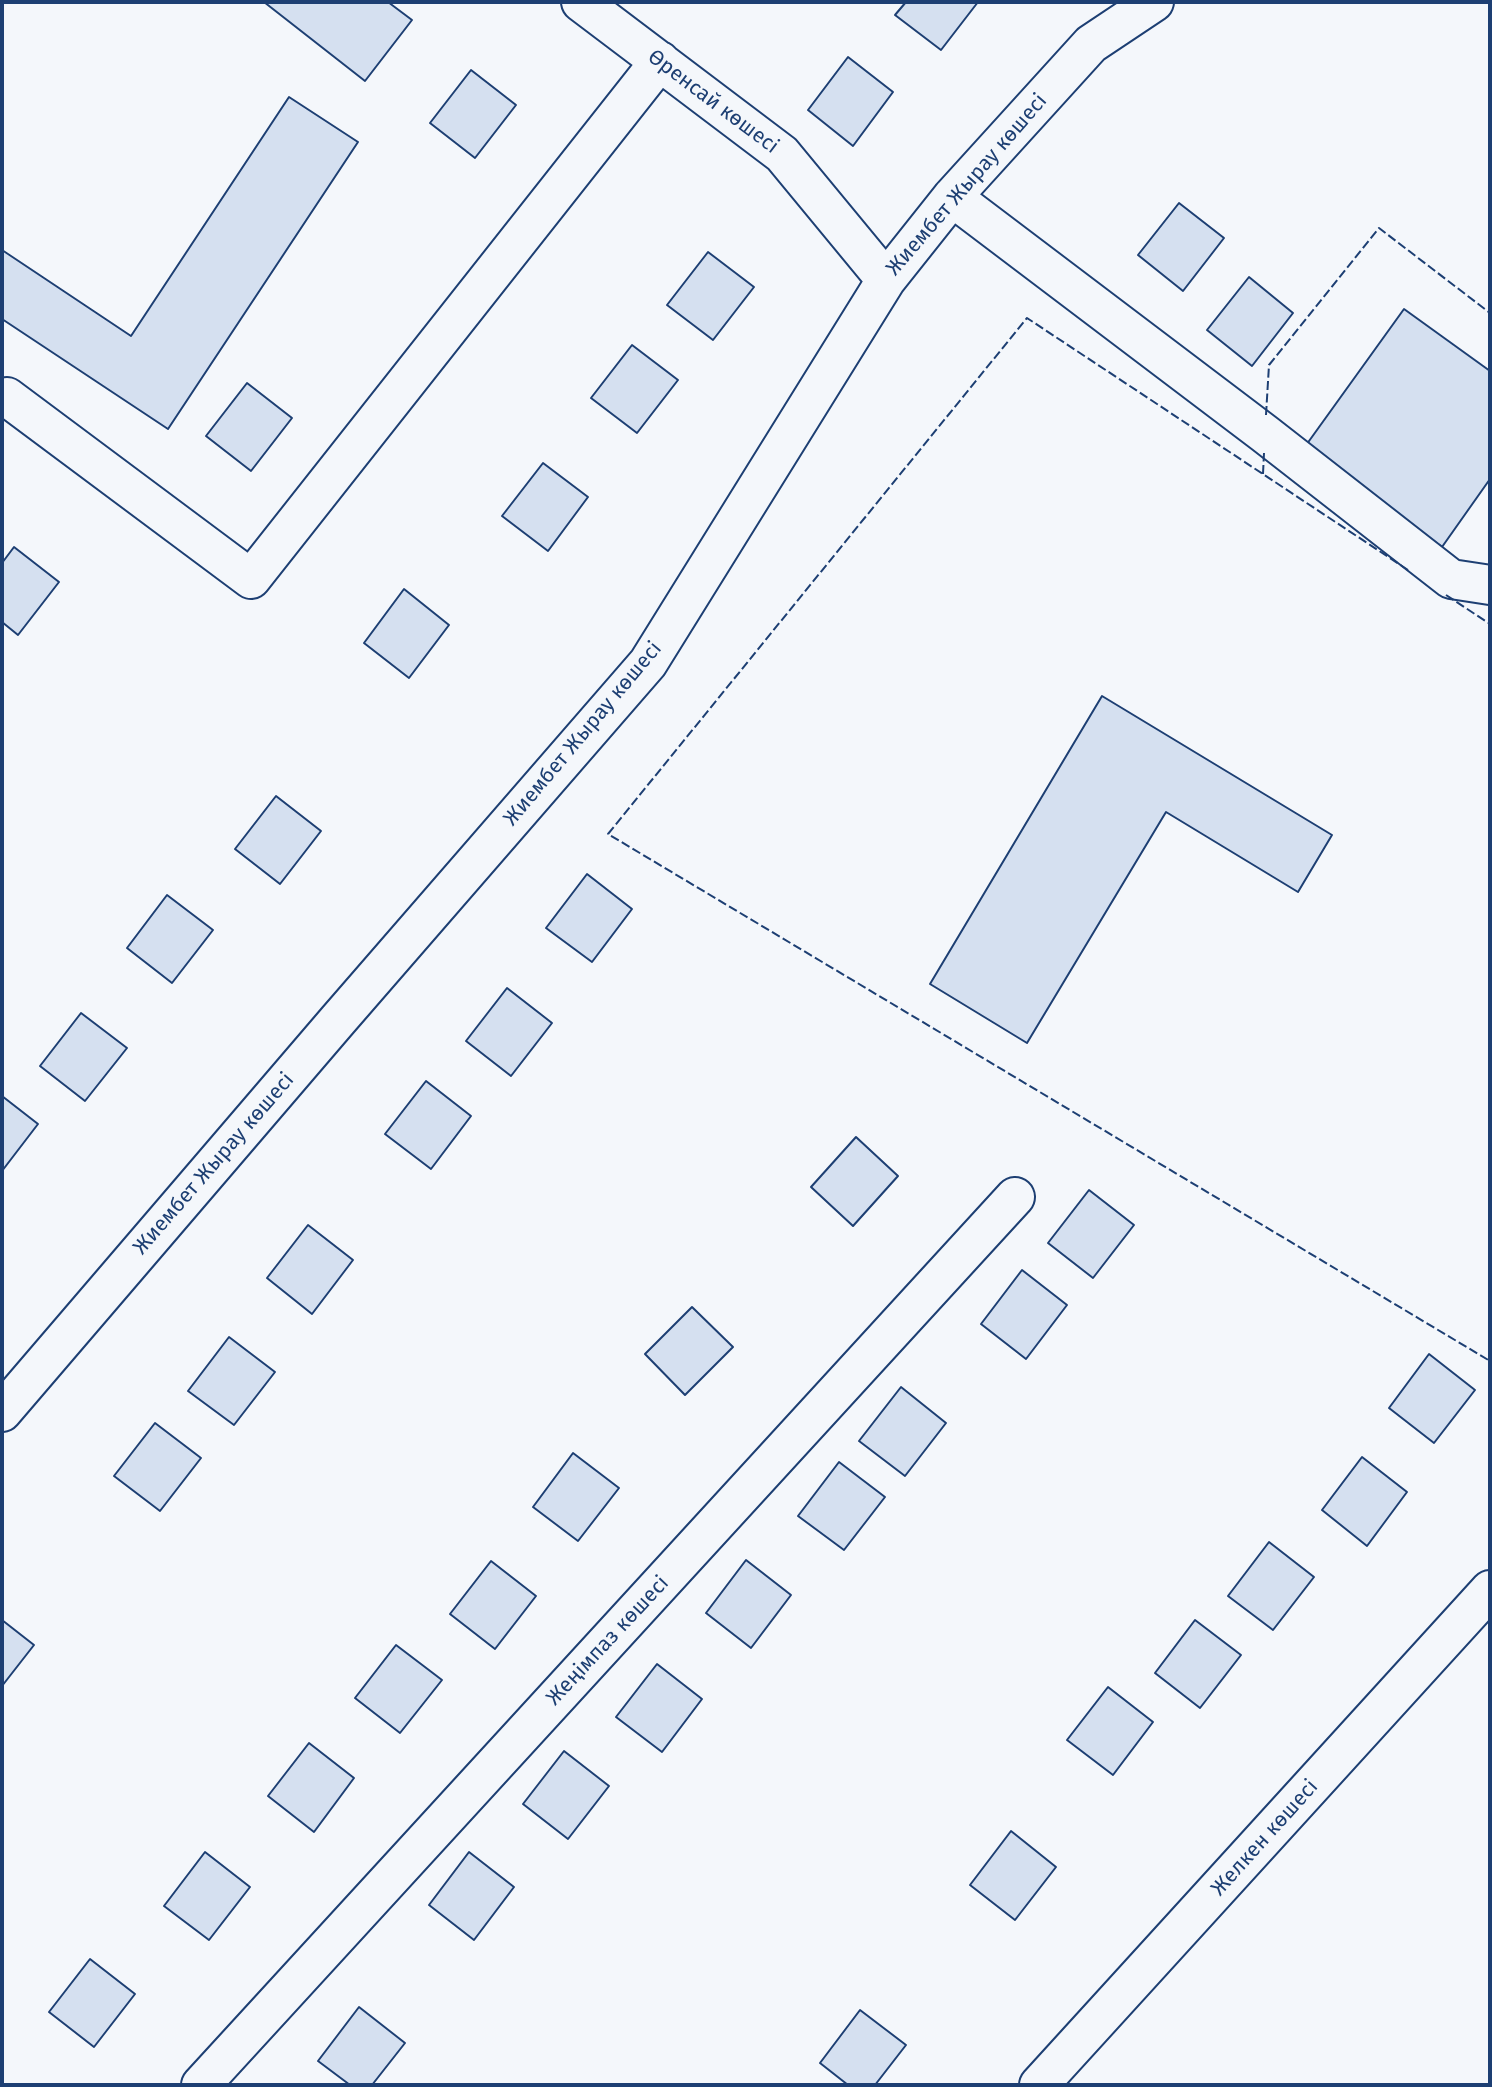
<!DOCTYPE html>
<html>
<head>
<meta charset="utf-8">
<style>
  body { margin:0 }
  #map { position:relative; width:1492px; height:2087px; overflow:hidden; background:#f4f7fb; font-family:"Fira Sans",sans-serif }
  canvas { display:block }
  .frame { position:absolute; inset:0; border:4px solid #1d3f73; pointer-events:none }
</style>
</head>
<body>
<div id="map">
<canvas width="1492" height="2087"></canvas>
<div class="frame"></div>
</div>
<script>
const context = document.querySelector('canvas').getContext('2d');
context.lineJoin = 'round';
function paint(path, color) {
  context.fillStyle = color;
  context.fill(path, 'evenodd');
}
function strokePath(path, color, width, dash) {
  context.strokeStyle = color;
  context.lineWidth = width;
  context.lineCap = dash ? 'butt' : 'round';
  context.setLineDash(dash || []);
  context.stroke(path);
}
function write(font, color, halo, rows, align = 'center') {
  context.font = font + ' "Fira Sans",sans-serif';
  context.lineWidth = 5;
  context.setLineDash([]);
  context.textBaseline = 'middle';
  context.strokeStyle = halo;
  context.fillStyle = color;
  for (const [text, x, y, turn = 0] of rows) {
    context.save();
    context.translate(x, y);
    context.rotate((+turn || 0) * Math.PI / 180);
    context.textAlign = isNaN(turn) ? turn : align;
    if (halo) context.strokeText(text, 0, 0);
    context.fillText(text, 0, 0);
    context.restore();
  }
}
const building = new Path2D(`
  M264,2H388L412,20L365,81Z
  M906,2H978L941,50L895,15Z
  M848,57L893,92L853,146L808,110Z
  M471,70L516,105L475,158L430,123Z
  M289,97L358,142L168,429L2,319V250L131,336Z
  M1179,203L1224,238L1183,291L1138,255Z
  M708,252L754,287L713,340L667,305Z
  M1249,277L1293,313L1252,366L1207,330Z
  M1404,309L1490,371V479L1442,547L1304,448Z
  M632,345L678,380L637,433L591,398Z
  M247,383L292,418L251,471L206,436Z
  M543,463L588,497L548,551L502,516Z
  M14,547L59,582L18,635L2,622V563Z
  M404,589L449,625L409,678L364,643Z
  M1102,696L1332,835L1298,892L1166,812L1027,1043L930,984Z
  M276,796L321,831L280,884L235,849Z
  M587,874L632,909L592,962L546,928Z
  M167,895L213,930L172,983L127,948Z
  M507,988L552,1023L511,1076L466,1041Z
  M81,1013L127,1048L85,1101L40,1066Z
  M426,1081L471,1116L431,1169L385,1134Z
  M2,1096L38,1124L2,1171Z
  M856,1137L898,1176L853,1226L811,1187Z
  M1089,1190L1134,1225L1093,1278L1048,1243Z
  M308,1225L353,1260L312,1314L267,1278Z
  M1022,1270L1067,1305L1026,1359L981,1324Z
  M692,1307L733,1347L685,1395L645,1354Z
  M229,1337L275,1372L234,1425L188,1391Z
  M1429,1354L1475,1390L1434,1443L1389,1408Z
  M901,1387L946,1423L905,1476L859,1441Z
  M155,1423L201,1458L160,1511L114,1476Z
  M573,1453L619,1488L578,1541L533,1507Z
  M1362,1457L1407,1492L1367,1546L1322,1510Z
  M839,1462L885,1497L844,1550L798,1516Z
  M1269,1542L1314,1577L1273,1630L1228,1596Z
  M746,1560L791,1595L751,1648L706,1613Z
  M491,1561L536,1596L495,1649L450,1614Z
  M2,1620L34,1645L2,1686Z
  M1195,1620L1241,1655L1200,1708L1155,1673Z
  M396,1645L442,1680L400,1733L355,1698Z
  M657,1664L702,1699L662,1752L616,1717Z
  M1108,1687L1153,1722L1113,1775L1067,1740Z
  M309,1743L354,1778L314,1832L268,1796Z
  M564,1751L609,1786L568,1839L523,1804Z
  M1011,1831L1056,1867L1015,1920L970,1885Z
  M205,1852L250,1887L209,1940L164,1906Z
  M469,1852L514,1887L474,1940L429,1905Z
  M90,1959L135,1994L94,2047L49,2012Z
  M359,2007L405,2043L372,2085H350L318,2061Z
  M860,2010L906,2045L875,2085H848L820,2063Z`);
paint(building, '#d5e0f0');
strokePath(building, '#1d3f73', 2);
const minor = new Path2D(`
  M581,2L782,154L886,280
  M952,197L1265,434L1451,579L1490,585
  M7,397L251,579L660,61
  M2,1412L338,1020L648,663L886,280L952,197L1091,44L1154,2
  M201,2085L1015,1197
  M1039,2085L1490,1590`);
strokePath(minor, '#1d3f73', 42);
strokePath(minor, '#f4f7fb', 38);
strokePath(new Path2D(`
  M1266,415L1269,365L1379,228L1490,313
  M1263,474L1264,453
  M1408,570L1027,318L608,834L1490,1361
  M1446,595L1490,624`), '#1d3f73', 2, [9, 3.5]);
write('21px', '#1d3f73', '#f4f7fb', [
  ["Өренсай көшесі",713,102,37],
  ["Жиембет Жырау көшесі",967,185,-49],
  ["Жиембет Жырау көшесі",583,734,-50],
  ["Жиембет Жырау көшесі",214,1164,-49],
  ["Жеңімпаз көшесі",608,1641,-47],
  ["Желкен көшесі",1265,1838,-48]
]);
</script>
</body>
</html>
